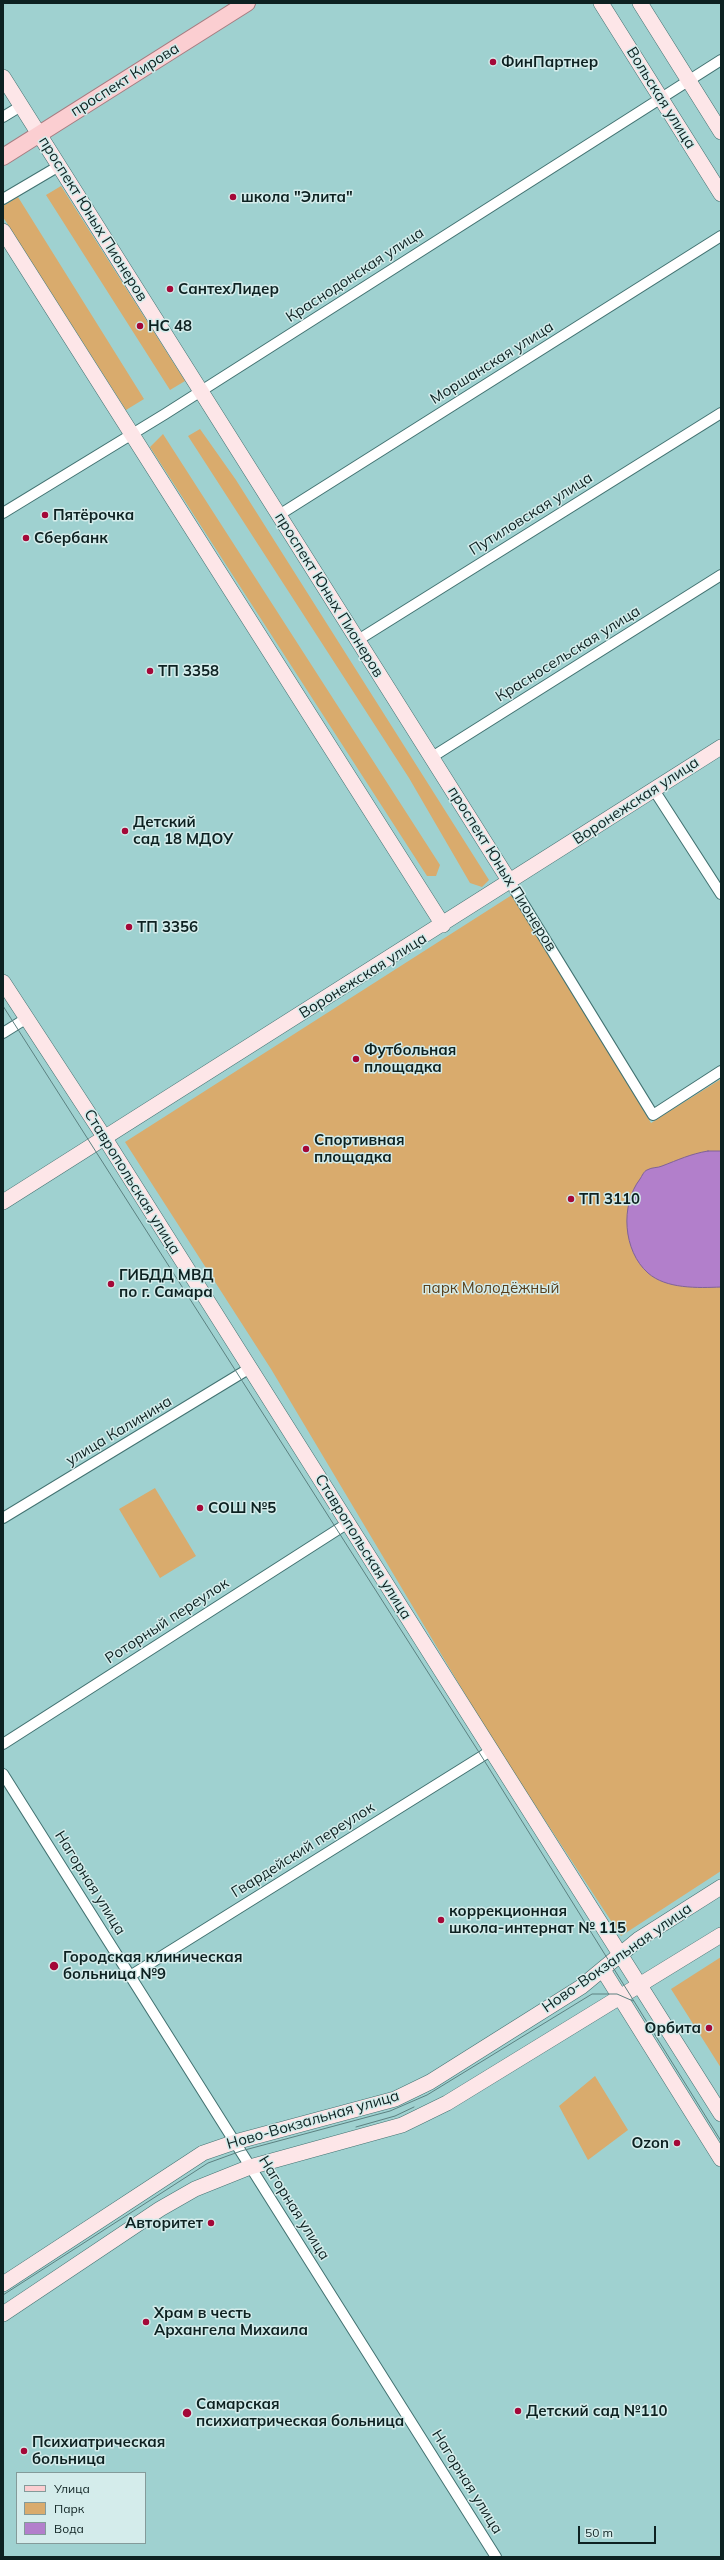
<!DOCTYPE html>
<html>
<head>
<meta charset="utf-8">
<style>
  body { margin:0 }
  #map { position:relative; width:724px; height:2560px; overflow:hidden; background:#9fd1d0; font-family:Mulish,sans-serif }
  canvas { display:block }
  .frame { position:absolute; inset:0; border:4px solid #0d2121; pointer-events:none }
  .legend { position:absolute; left:16px; top:2472px; width:130px; height:72px; box-sizing:border-box; background:#d4eceb; border:1px solid #849b9a; margin:0; padding:5px 7px; list-style:none; font-size:12px; color:#0d2121 }
  .legend li { display:flex; align-items:center; gap:8px; height:20px }
  .legend b { width:20px; border:1px solid #849b9a }
  .scale { position:absolute; left:578px; top:2526px; width:78px; height:18px; box-sizing:border-box; border:2px solid #0d2121; border-top:0; padding-left:5px; font-size:12px; line-height:14px; white-space:nowrap; color:#0d2121; -webkit-text-stroke:3px #d4eceb; paint-order:stroke }
</style>
</head>
<body>
<div id="map">
<canvas width="724" height="2560"></canvas>
<div class="frame"></div>
<ul class="legend">
<li><b style="height:5px;background:#fbced1"></b>Улица</li>
<li><b style="height:11px;background:#d9ab6d"></b>Парк</li>
<li><b style="height:11px;background:#b27fcb"></b>Вода</li>
</ul>
<div class="scale">50 m</div>
</div>
<script>
const context = document.querySelector('canvas').getContext('2d');
context.lineJoin = 'round';
function paint(path, color) {
  context.fillStyle = color;
  context.fill(path, 'evenodd');
}
function strokePath(path, color, width, dash) {
  context.strokeStyle = color;
  context.lineWidth = width;
  context.lineCap = dash ? 'butt' : 'round';
  context.setLineDash(dash || []);
  context.stroke(path);
}
function write(font, color, halo, rows, align = 'center') {
  context.font = font + ' Mulish,sans-serif';
  context.lineWidth = 3;
  context.setLineDash([]);
  context.textBaseline = 'middle';
  context.strokeStyle = halo;
  context.fillStyle = color;
  for (const [text, x, y, turn = 0] of rows) {
    context.save();
    context.translate(x, y);
    context.rotate((+turn || 0) * Math.PI / 180);
    context.textAlign = isNaN(turn) ? turn : align;
    if (halo) context.strokeText(text, 0, 0);
    context.fillText(text, 0, 0);
    context.restore();
  }
}
paint(new Path2D(`
  M61,186L185,381L170,390L46,195Z
  M18,197L144,399L126,410L3,217V206Z
  M200,429L236,480L489,880L482,887L470,883L409,778L188,436Z
  M163,434L440,865L436,876H427L150,447Z
  M515,893L651,1123L721,1079V1871L621,1936L493,1741L271,1369L125,1142Z
  M155,1488L196,1556L160,1578L119,1509Z
  M721,1957V2068L671,1989Z
  M595,2076L628,2130L588,2160L559,2106Z`), '#d9ab6d');
const water = new Path2D(`
  M708,1151H721V1287C698,1288 666,1289 648,1273C623,1251 620,1205 640,1179C642,1176 644,1171 647,1170C652,1167 658,1168 662,1166C678,1160 690,1154 708,1151Z`);
paint(water, '#b27fcb');
strokePath(water, '#806398', 1);
const street = new Path2D(`
  M3,117L21,106
  M3,199L59,166
  M3,513L165,414L721,60
  M279,515L721,236
  M358,640L721,413
  M432,757L721,575
  M654,790L721,894
  M510,882L653,1115L721,1071
  M3,1033L27,1018
  M3,1518L250,1368
  M3,1744L348,1523
  M3,1774L496,2557
  M130,1976L492,1750`);
const secondary = new Path2D(`
  M601,3L721,194
  M640,3L721,132
  M3,77L510,882
  M3,231L443,925
  M3,982L99,1129L721,2114
  M3,1202L721,747
  M603,1970L721,2159
  M3,2284L203,2153L235,2142L395,2099L430,2082L581,1987L639,1939L721,1887
  M3,2314L160,2209L195,2189L250,2167L402,2125L447,2103L721,1935`);
const primary = new Path2D(`
  M3,157L247,3`);
strokePath(street, '#427271', 12);
strokePath(secondary, '#427271', 16);
strokePath(primary, '#a67c80', 18);
strokePath(street, '#fff', 10);
strokePath(secondary, '#fde6e8', 15);
strokePath(primary, '#fbced1', 16);
strokePath(new Path2D(`
  M3,1006L482,1757L721,2141
  M356,2127L395,2116L414,2107
  M3,2295L208,2163L241,2151L390,2111L427,2095L592,1994H617L633,2001`), '#5c8180', 1);
for (const [x, y, r, color] of [
  [493,62,4,"#a40838"],
  [233,197,4,"#a40838"],
  [170,289,4,"#a40838"],
  [140,326,4,"#a40838"],
  [45,515,4,"#a40838"],
  [26,538,4,"#a40838"],
  [150,671,4,"#a40838"],
  [125,831,4,"#a40838"],
  [129,927,4,"#a40838"],
  [356,1059,4,"#a40838"],
  [306,1149,4,"#a40838"],
  [571,1199,4,"#a40838"],
  [111,1284,4,"#a40838"],
  [200,1508,4,"#a40838"],
  [441,1920,4,"#a40838"],
  [54,1966,5,"#a40838"],
  [709,2028,4,"#a40838"],
  [677,2143,4,"#a40838"],
  [211,2223,4,"#a40838"],
  [146,2322,4,"#a40838"],
  [518,2411,4,"#a40838"],
  [187,2413,5,"#a40838"],
  [24,2451,4,"#a40838"]
]) {
  const dot = new Path2D();
  dot.arc(x, y, r, 0, 2 * Math.PI);
  context.fillStyle = color;
  context.fill(dot);
  strokePath(dot, '#d4eceb', 1.5);
}
write('bold 15px', '#0d2121', '#d4eceb', [
  ["ФинПартнер",501,62],
  ["школа \"Элита\"",241,197],
  ["СантехЛидер",178,289],
  ["НС 48",148,326],
  ["Пятёрочка",53,515],
  ["Сбербанк",34,538],
  ["ТП 3358",158,671],
  ["Детский",133,822],
  ["сад 18 МДОУ",133,839],
  ["ТП 3356",137,927],
  ["Футбольная",364,1050],
  ["площадка",364,1067],
  ["Спортивная",314,1140],
  ["площадка",314,1157],
  ["ТП 3110",579,1199],
  ["ГИБДД МВД",119,1275],
  ["по г. Самара",119,1292],
  ["СОШ №5",208,1508],
  ["коррекционная",449,1911],
  ["школа-интернат № 115",449,1928],
  ["Городская клиническая",63,1957],
  ["больница №9",63,1974],
  ["Орбита",701,2028,"right"],
  ["Ozon",669,2143,"right"],
  ["Авторитет",203,2223,"right"],
  ["Храм в честь",154,2313],
  ["Архангела Михаила",154,2330],
  ["Самарская",196,2404],
  ["психиатрическая больница",196,2421],
  ["Детский сад №110",526,2411],
  ["Психиатрическая",32,2442],
  ["больница",32,2459]
], 'left');
write('15px', '#0d2121', '#d4eceb', [
  ["проспект Кирова",125,80,-32],
  ["Вольская улица",661,98,58],
  ["проспект Юных Пионеров",93,219,58],
  ["Краснодонская улица",355,275,-33],
  ["Моршанская улица",492,363,-32],
  ["Путиловская улица",531,514,-32],
  ["проспект Юных Пионеров",329,595,58],
  ["Красносельская улица",568,654,-32],
  ["Воронежская улица",636,801,-33],
  ["проспект Юных Пионеров",502,869,58],
  ["Воронежская улица",363,976,-32],
  ["Ставропольская улица",132,1182,58],
  ["улица Калинина",119,1431,-31],
  ["Ставропольская улица",363,1547,58],
  ["Роторный переулок",167,1621,-33],
  ["Гвардейский переулок",303,1850,-32],
  ["Нагорная улица",90,1883,58],
  ["Ново-Вокзальная улица",617,1958,-35],
  ["Ново-Вокзальная улица",313,2120,-16],
  ["Нагорная улица",294,2208,58],
  ["Нагорная улица",467,2482,58]
]);
write('15px', '#563e1b', '#d4eceb', [
  ["парк Молодёжный",491,1288]
]);
</script>
</body>
</html>
